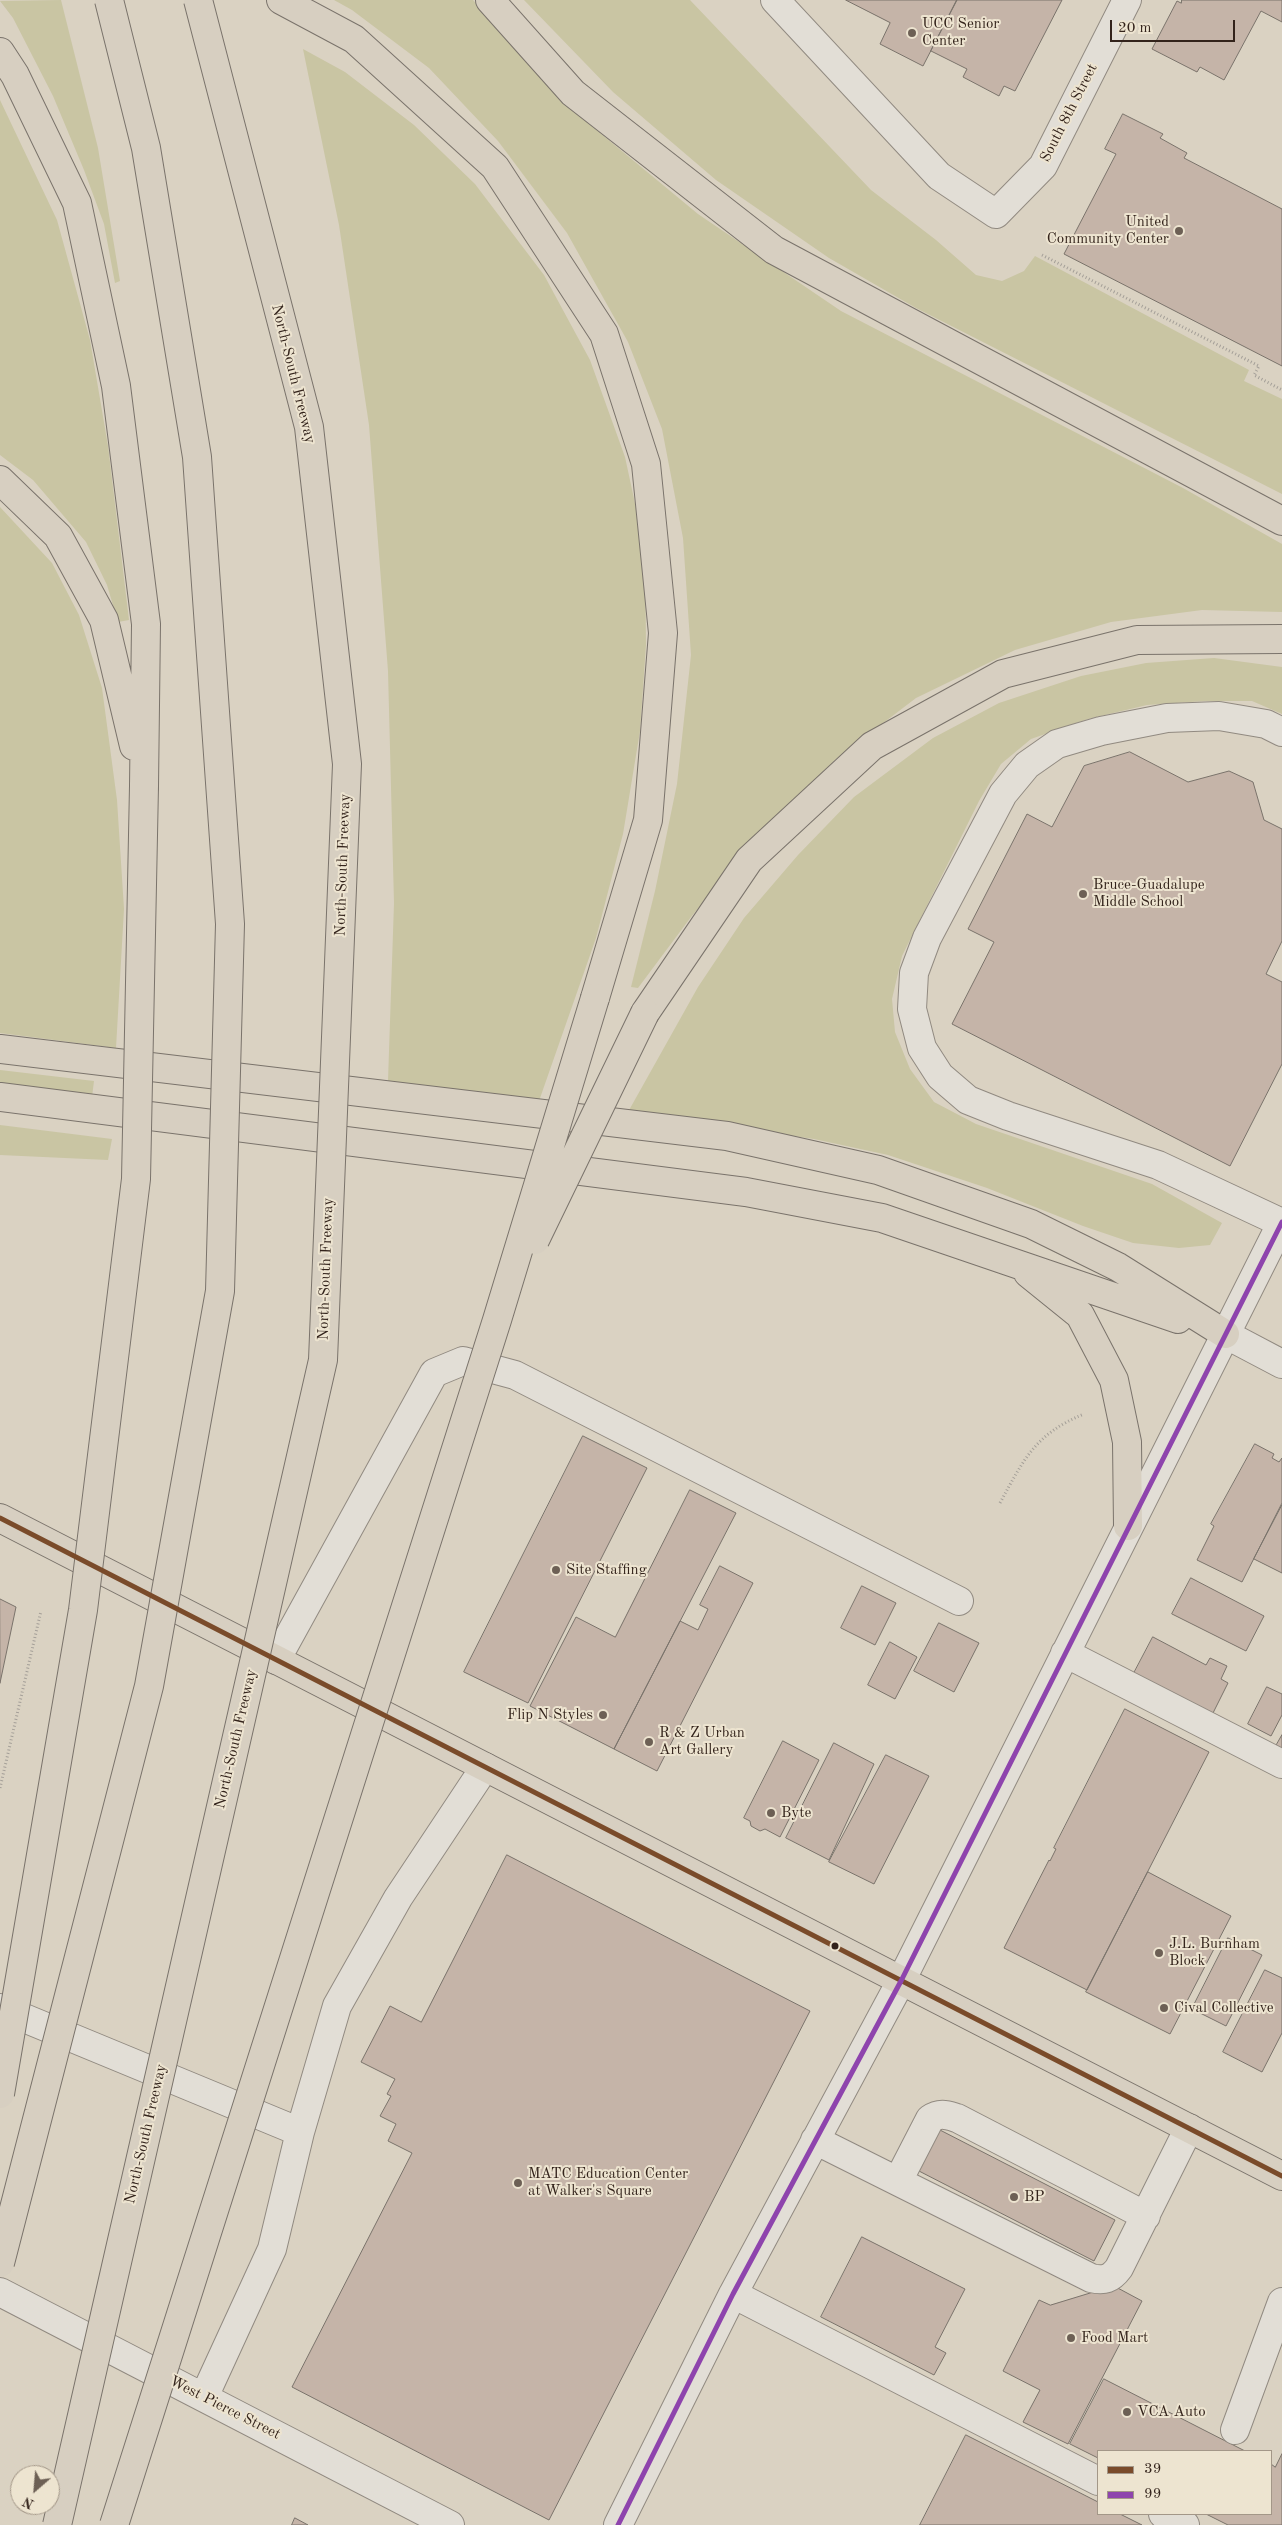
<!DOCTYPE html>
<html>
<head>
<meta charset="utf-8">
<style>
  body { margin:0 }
  #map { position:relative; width:1282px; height:2525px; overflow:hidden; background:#dad2c2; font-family:"Old Standard TT",serif }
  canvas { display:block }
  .legend { position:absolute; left:1097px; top:2450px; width:175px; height:65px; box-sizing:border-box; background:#ede4d0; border:1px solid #a39788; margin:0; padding:6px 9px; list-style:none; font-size:15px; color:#33231b }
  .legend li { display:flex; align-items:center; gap:10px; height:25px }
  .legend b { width:25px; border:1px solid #a39788 }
  .north { position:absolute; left:10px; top:2465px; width:50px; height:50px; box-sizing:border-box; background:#ede4d0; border:1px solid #a39788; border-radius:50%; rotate:207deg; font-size:14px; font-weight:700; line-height:20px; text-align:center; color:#33231b }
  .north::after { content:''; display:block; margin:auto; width:18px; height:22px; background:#6d6055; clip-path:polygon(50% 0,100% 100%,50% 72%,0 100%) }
  .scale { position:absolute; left:1110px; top:20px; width:125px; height:22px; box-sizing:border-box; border:2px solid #33231b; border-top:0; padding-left:6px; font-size:15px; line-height:18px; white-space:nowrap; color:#33231b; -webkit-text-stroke:4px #ede4d0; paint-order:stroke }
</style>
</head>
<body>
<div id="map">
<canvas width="1282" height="2525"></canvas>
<ul class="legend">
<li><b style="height:6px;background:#7a4b2a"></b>39</li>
<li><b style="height:6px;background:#8e44ad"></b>99</li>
</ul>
<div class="north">N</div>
<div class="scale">20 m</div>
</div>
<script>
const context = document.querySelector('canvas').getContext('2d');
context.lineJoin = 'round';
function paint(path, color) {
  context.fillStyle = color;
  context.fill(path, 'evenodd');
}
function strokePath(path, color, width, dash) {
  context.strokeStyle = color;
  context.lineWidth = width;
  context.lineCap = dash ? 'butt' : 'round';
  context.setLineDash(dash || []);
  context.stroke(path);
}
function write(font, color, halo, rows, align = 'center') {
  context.font = font + ' "Old Standard TT",serif';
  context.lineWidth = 4;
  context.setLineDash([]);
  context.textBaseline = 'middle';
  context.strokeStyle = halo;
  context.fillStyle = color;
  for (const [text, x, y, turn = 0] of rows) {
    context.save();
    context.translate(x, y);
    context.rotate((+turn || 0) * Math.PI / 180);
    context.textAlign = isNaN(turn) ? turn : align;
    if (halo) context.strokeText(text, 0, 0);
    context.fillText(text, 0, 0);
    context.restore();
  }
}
paint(new Path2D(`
  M61,0L98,148L120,281L115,283L104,224L84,170L53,96L13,18L0,1Z
  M334,0H473L588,123L698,214L841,311L1183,488L1282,544V612L1202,610L1111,622L1015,650L916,698L836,759L757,837L691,917L638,988L631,987L655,891L677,784L691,655L683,538L662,429L628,342L567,233L498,141L429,68L352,10Z
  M524,0H690L871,190L936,240L976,275L1002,281L1024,271L1035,256L1249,370L1244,381L1282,399V494L916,308L829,258L716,180L613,92Z
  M303,49L345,72L414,125L475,184L544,275L590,360L625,457L645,550L646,645L640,731L623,834L596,938L539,1101L388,1081L394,903L388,671L369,425L339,225Z
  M0,100L57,220L90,340L108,446L129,620L118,622L107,585L86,542L33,480L0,455Z
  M0,507L52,563L79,615L102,688L117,800L124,909L116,1048L0,1033Z
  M1214,658L1282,667V714L1252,701H1205L1147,705L1088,719L1031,739L1001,764L979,801L902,956L892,999L895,1032L910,1069L934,1102L976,1124L1152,1184L1222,1223L1210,1245L1179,1248L1133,1243L1083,1226L987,1188L888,1155L814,1139L628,1112L698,987L744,918L798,855L854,797L933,738L999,703L1081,676L1146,663Z
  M0,1070L94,1081L92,1097L0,1086Z
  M0,1125L112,1139L108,1160L0,1155Z`), '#c9c5a3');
const building = new Path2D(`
  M846,0H957L923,66L880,44L890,23Z
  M957,0H1062L1015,91L1004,86L999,96L963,77L967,69L931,51Z
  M1182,0H1282V22L1261,11L1224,80L1200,67L1197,72L1152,49L1177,1L1181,3Z
  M1123,114L1163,134L1160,138L1187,153L1184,158L1282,209V366L1064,254L1116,154L1105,149Z
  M1130,752L1188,782L1229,771L1253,782L1264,820L1282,829V941L1266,974L1282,982V1064L1230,1166L952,1024L994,942L968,929L1027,814L1052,827L1084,766Z
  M583,1436L647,1468L528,1703L464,1672Z
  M1255,1444L1274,1454L1272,1458L1279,1462L1282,1458V1503L1242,1582L1197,1560L1214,1526L1211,1524Z
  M690,1490L736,1513L614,1749L530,1706L576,1617L615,1637Z
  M1282,1505V1573L1254,1559Z
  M720,1566L753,1583L657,1771L614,1749L680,1621L698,1630L708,1609L700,1605Z
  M1191,1578L1264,1616L1246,1651L1172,1614Z
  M862,1586L896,1603L875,1645L841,1628Z
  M0,1599L16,1607L0,1683Z
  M939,1623L979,1643L954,1692L914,1671Z
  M1153,1637L1206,1665L1210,1658L1227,1666L1221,1679L1228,1683L1212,1715L1133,1675Z
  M890,1642L917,1657L895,1699L868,1685Z
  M1267,1687L1282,1694V1715L1271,1736L1248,1724Z
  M1125,1709L1209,1752L1087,1990L1004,1948L1049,1860L1050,1861L1056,1849L1054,1848Z
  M1282,1735V1749L1276,1746Z
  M783,1741L819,1760L780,1837L765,1829L760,1831L751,1826L750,1821L744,1818Z
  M834,1743L874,1764L829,1860L786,1838Z
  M886,1755L929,1776L874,1884L829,1862Z
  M507,1855L810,2011L549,2520L292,2387L412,2153L388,2141L396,2124L380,2116L391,2096L387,2094L395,2079L361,2062L390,2006L421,2022Z
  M1148,1872L1231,1916L1170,2034L1086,1992Z
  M1228,1938L1262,1955L1226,2026L1192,2009Z
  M1265,1970L1282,1978V2033L1262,2072L1223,2052Z
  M938,2129L1115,2220L1094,2261L917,2170Z
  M862,2237L965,2289L935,2347L946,2353L934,2375L821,2317Z
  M1114,2286L1142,2301L1068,2444L1023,2422L1040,2390L1003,2371L1039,2300L1050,2305Z
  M1104,2379L1245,2451H1098V2458L1070,2444Z
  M966,2435L1098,2502V2514H1120L1142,2525H920Z
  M1282,2454V2525H1228L1206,2514H1271V2464L1275,2467Z
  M295,2518L308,2525H292Z`);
paint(building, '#c5b4a8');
strokePath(building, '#7a736b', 1);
const minor = new Path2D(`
  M775,0L939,176L996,214L1043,166L1127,0
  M1282,1223L1158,1165L1008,1116L968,1100L940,1076L922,1048L912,1009L914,973L927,938L1003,794L1027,765L1057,744L1101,731L1167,718L1219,716L1266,724L1282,732
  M1225,1334L1282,1364
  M1065,1653L1282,1764
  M276,1660L434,1373L463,1361L515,1375L959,1601
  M0,2008L300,2132
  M815,2140L1091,2278C1104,2281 1111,2279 1119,2268L1189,2128
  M898,2181L930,2119C940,2112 947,2115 957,2118L1146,2216
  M0,2292L450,2525
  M733,2294L1098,2481
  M204,2397L272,2249L300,2132L337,2006L398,1898L485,1767
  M1235,2430L1282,2302
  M1163,2514L1185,2525
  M618,2525L733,2294L901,1981L1282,1222`);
const major = new Path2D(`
  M0,1518L1282,2176`);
const highway = new Path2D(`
  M281,0L354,39L495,167L604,334L646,464L663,633L648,820L595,998
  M490,0L573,93L774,250L1282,521
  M0,52L15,75L77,203L116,386L146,624L144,786
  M0,480L58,536L104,620L134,746
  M645,1013L749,860L872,746L1003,674L1137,640L1282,639
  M0,1049L727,1136L878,1170L1031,1224L1118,1267L1225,1334
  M0,1097L746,1192L882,1218L1178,1319
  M1028,1273L1080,1315L1114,1380L1127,1442L1128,1526`);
strokePath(minor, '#918a81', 30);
strokePath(major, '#7a736b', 30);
strokePath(highway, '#7a736b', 30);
strokePath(new Path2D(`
  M1042,255L1259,366L1254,375L1282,390
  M1000,1503C1024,1459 1035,1434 1084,1414
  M0,1788L41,1611`), '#a49f98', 3, [1, 2.5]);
strokePath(minor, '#e2ded6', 28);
strokePath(major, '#d7cfc1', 28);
strokePath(highway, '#d7cfc1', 28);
const highwayBridge = new Path2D(`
  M535,1240L645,1013
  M0,2094L83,1610L136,1179L144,786
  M0,2263L149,1686L220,1291L230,924L197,457L146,148L109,0
  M57,2525L323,1360L347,764L309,427L198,0
  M114,2525L497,1320L595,998`);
strokePath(highwayBridge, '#7a736b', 30, []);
strokePath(highwayBridge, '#d7cfc1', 28);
strokePath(new Path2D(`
  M0,1518L1282,2176`), '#7a4b2a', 5);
strokePath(new Path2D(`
  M618,2525L733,2294L901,1981L1282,1222`), '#8e44ad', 5);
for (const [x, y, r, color] of [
  [912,33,5,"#6d6055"],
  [1179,231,5,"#6d6055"],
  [1083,894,5,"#6d6055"],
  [556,1570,5,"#6d6055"],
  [603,1715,5,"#6d6055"],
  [649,1742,5,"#6d6055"],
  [771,1813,5,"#6d6055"],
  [835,1946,4.5,"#33231b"],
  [1159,1953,5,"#6d6055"],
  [1164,2008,5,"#6d6055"],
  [518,2183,5,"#6d6055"],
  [1014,2197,5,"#6d6055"],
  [1071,2338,5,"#6d6055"],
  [1127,2412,5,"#6d6055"]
]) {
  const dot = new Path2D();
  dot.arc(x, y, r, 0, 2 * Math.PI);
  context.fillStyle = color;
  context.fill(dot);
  strokePath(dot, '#ede4d0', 2);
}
write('15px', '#33231b', '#ede4d0', [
  ["UCC Senior",922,24],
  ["Center",922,41],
  ["United",1169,222,"right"],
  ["Community Center",1169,239,"right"],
  ["Bruce-Guadalupe",1093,885],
  ["Middle School",1093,902],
  ["Site Staffing",566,1570],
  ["Flip N Styles",593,1715,"right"],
  ["R & Z Urban",659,1733],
  ["Art Gallery",659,1750],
  ["Byte",781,1813],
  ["J.L. Burnham",1169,1944],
  ["Block",1169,1961],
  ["Cival Collective",1174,2008],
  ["MATC Education Center",528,2174],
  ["at Walker's Square",528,2191],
  ["BP",1024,2197],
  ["Food Mart",1081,2338],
  ["VCA Auto",1137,2412]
], 'left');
write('15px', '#33231b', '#ede4d0', [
  ["South 8th Street",1069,113,-63],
  ["North-South Freeway",293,374,76],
  ["North-South Freeway",343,865,-88],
  ["North-South Freeway",326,1269,-88],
  ["North-South Freeway",236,1739,-77],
  ["North-South Freeway",146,2134,-77],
  ["West Pierce Street",225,2408,27]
]);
</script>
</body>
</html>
